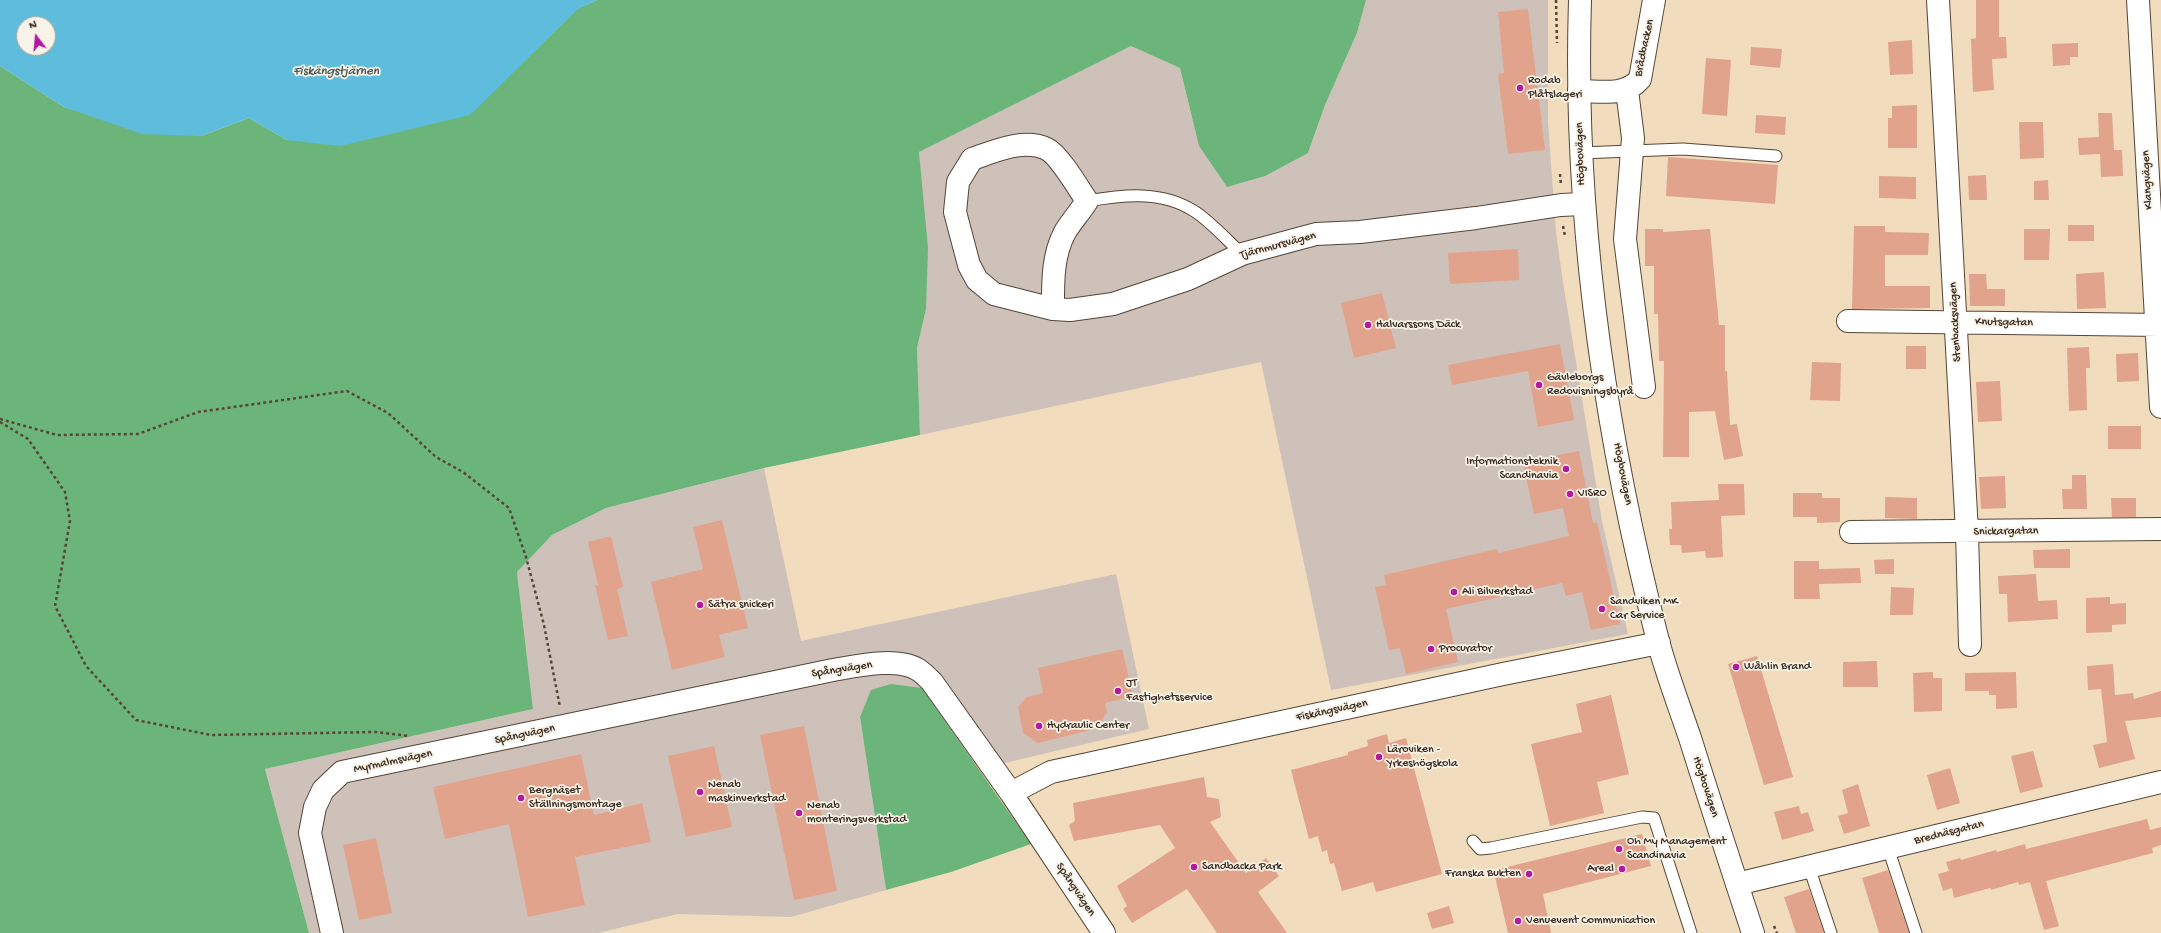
<!DOCTYPE html>
<html>
<head>
<meta charset="utf-8">
<style>
  body { margin:0 }
  #map { position:relative; width:2161px; height:933px; overflow:hidden; background:#f1ddbd; font-family:"Gochi Hand",sans-serif }
  canvas { display:block }
  .north { position:absolute; left:16px; top:16px; width:40px; height:40px; box-sizing:border-box; background:#f7f3e8; border:1px solid #aca397; border-radius:50%; rotate:344deg; font-size:11px; font-weight:700; line-height:16px; text-align:center; color:#3b2a1e }
  .north::after { content:''; display:block; margin:auto; width:14px; height:18px; background:#b5179e; clip-path:polygon(50% 0,100% 100%,50% 72%,0 100%) }
</style>
</head>
<body>
<div id="map">
<canvas width="2161" height="933"></canvas>
<div class="north">N</div>
</div>
<script>
const context = document.querySelector('canvas').getContext('2d');
context.lineJoin = 'round';
function paint(path, color) {
  context.fillStyle = color;
  context.fill(path, 'evenodd');
}
function strokePath(path, color, width, dash) {
  context.strokeStyle = color;
  context.lineWidth = width;
  context.lineCap = dash ? 'butt' : 'round';
  context.setLineDash(dash || []);
  context.stroke(path);
}
function write(font, color, halo, rows, align = 'center') {
  context.font = font + ' "Gochi Hand",sans-serif';
  context.lineWidth = 3.5;
  context.setLineDash([]);
  context.textBaseline = 'middle';
  context.strokeStyle = halo;
  context.fillStyle = color;
  for (const [text, x, y, turn = 0] of rows) {
    context.save();
    context.translate(x, y);
    context.rotate((+turn || 0) * Math.PI / 180);
    context.textAlign = isNaN(turn) ? turn : align;
    if (halo) context.strokeText(text, 0, 0);
    context.fillText(text, 0, 0);
    context.restore();
  }
}
paint(new Path2D(`
  M1366,0H1548V122L1556,231L1562,276L1602,521L1628,634L1331,690L1261,362L920,435L917,348L926,309L919,152L1131,46L1180,68L1199,146L1227,187L1308,153L1325,105L1357,33Z
  M764,468L801,641L1116,574L1149,729L979,769L922,688L860,717L886,890L791,917L678,914L598,933H309L265,769L533,709L517,572L552,535L606,508Z`), '#cec1ba');
paint(new Path2D(`
  M597,0H1366L1357,33L1325,105L1308,153L1265,176L1227,187L1199,146L1180,68L1131,46L919,152L928,248L926,309L917,348L920,435L764,468L606,508L552,535L517,572L533,709L265,769L309,933H0V66L64,107L201,136L249,118L287,140Z
  M891,684L922,688L1031,844L951,872L886,890L860,717L871,690Z`), '#6cb57a');
paint(new Path2D(`
  M0,0H597L578,9L470,115L340,146L287,140L249,118L201,136L142,134L64,107L0,66ZM24,24H48V48H24Z`), '#5ebddc');
paint(new Path2D(`
  M1976,0H1999V37H2006L2007,58L1992,59L1994,90L1973,92L1971,39L1976,38Z
  M1528,9L1545,150L1508,154L1498,74L1504,73L1498,12Z
  M1912,40L1913,74L1890,75L1888,42Z
  M2078,43V57H2070V65L2053,66L2052,44Z
  M1751,47L1782,49L1780,68L1750,65Z
  M1706,58L1731,60L1727,116L1702,114Z
  M1917,105V148H1888V118H1892V106Z
  M2098,113H2112L2114,150H2122L2123,176L2101,177L2100,154L2079,155L2078,138L2099,137Z
  M1756,115L1786,117L1785,135L1755,133Z
  M2019,122H2043L2044,158L2020,159Z
  M1668,157L1778,165L1775,204L1666,196Z
  M1986,175L1987,200H1969L1968,176Z
  M1879,176L1916,177V199L1879,198Z
  M2048,180L2049,200H2034V181Z
  M2068,225H2094V241H2068Z
  M1854,226H1885V232L1929,233L1928,255H1885V286H1930V308L1852,309Z
  M1645,229H1663V232L1710,229L1719,325H1725V371H1727L1730,425L1737,424L1743,456L1724,460L1715,411L1689,412V457H1663L1664,361H1659L1658,314H1654V266H1645Z
  M2024,229H2050L2049,260H2024Z
  M1518,249L1519,280L1450,284L1448,253Z
  M2104,272L2106,308L2077,309L2076,274Z
  M1969,274H1986L1987,289H2005V306H1970Z
  M1382,293L1396,348L1354,358L1341,303Z
  M1560,344L1574,420L1538,427L1528,371L1452,385L1448,365Z
  M1906,346H1926V369H1906Z
  M2089,347L2090,368H2086L2087,410L2069,411L2067,348Z
  M2138,353L2139,381L2117,382L2116,354Z
  M1812,362L1841,363L1840,401L1810,400Z
  M2000,381L2002,421L1978,422L1976,382Z
  M2108,426H2141V449H2108Z
  M1579,451L1593,523L1597,522L1620,624L1591,630L1582,592L1566,596L1562,583L1446,609L1458,662L1406,674L1400,648L1389,650L1375,587L1386,585L1384,575L1497,549L1498,553L1569,536L1563,508L1534,514L1523,462Z
  M2072,475H2086L2087,509H2063L2062,489H2072Z
  M2005,476L2006,508L1981,509L1979,477Z
  M1718,484H1744L1745,515L1721,516L1723,557L1706,558L1705,551L1682,553L1681,545H1670L1669,529H1672L1671,502L1719,500Z
  M1793,493H1822V498H1840V522L1817,523V517H1793Z
  M1885,497L1917,498V519L1885,518Z
  M2111,498H2136V517H2112Z
  M722,520L748,628L719,635L725,657L672,670L651,582L703,569L693,527Z
  M611,536L623,587L617,589L628,636L608,640L595,585H598L588,542Z
  M2070,549V568H2034L2033,550Z
  M1894,559V574H1875L1874,560Z
  M1794,561H1819V569L1860,568L1861,583L1819,584L1820,599H1794Z
  M2036,574L2038,601L2057,600L2058,619L2008,622L2007,594H1999L1998,576Z
  M1891,587L1914,588L1913,615H1890Z
  M2110,597V604L2126,603V624L2112,625V632L2086,633V598Z
  M1122,649L1133,696L1105,703L1107,712L1102,721L1091,730L1038,743L1023,733L1018,707L1027,697L1043,693L1038,668Z
  M1757,656L1793,777L1764,785L1728,664Z
  M1877,661L1878,687H1843V662Z
  M2113,664L2115,695L2133,693L2134,699L2161,691V717L2125,721L2135,759L2099,768L2093,745L2107,742L2101,689L2088,690L2087,666Z
  M1933,672V678H1942V711L1914,712L1913,673Z
  M2016,672L2017,708L1996,709V695H1989V691H1965V673Z
  M1611,695L1629,774L1597,782L1604,813L1550,826L1531,744L1582,732L1576,704Z
  M804,726L837,891L794,900L760,735Z
  M1387,734L1389,743L1406,738L1442,874L1376,892L1373,882L1342,891L1334,863L1330,864L1327,850L1322,852L1318,836L1309,839L1291,770L1348,755V752L1368,746L1367,740Z
  M714,746L732,827L686,837L668,756Z
  M2033,751L2043,787L2020,793L2011,756Z
  M581,754L594,815L642,803L651,842L575,857L585,905L528,917L509,824L445,839L433,787Z
  M1950,768L1960,803L1937,810L1927,775Z
  M1204,777L1207,797L1219,799L1221,817L1210,822L1246,873L1266,858L1279,876L1258,892L1287,933H1217L1187,889L1132,923L1123,909L1127,906L1117,886L1175,848L1160,825L1074,841L1069,825L1075,821L1073,803Z
  M1858,784L1870,826L1844,834L1838,816L1848,813L1842,790Z
  M1799,806L1801,814L1808,812L1814,831L1782,840L1774,812Z
  M2147,819L2150,830L2161,827V845L2152,848L2153,853L2046,881L2059,926L2044,930L2030,882L2019,885L2018,882L1991,890L1990,888L1954,898L1952,888L1943,891L1938,874L1949,871L1946,862L1960,858L1961,860L1996,850L1997,852L2025,844L2026,849Z
  M1642,834L1651,866L1543,894L1551,933H1508L1495,877L1501,876L1499,869Z
  M376,838L392,913L359,920L343,845Z
  M1888,870L1909,933H1879L1862,878Z
  M1809,889L1824,933H1796L1784,897Z
  M1449,906L1454,923L1432,929L1427,913Z`), '#e2a38d');
const service = new Path2D(`
  M1580,153L1683,149L1776,156
  M1087,201C1123,195 1161,190 1194,211C1209,220 1228,241 1242,254
  M1473,841L1480,849L1491,848L1642,817L1654,818L1691,933
  M1888,848L1916,933
  M1809,867L1831,933`);
const minor = new Path2D(`
  M1938,0L1967,532L1970,645
  M2138,0L2161,407
  M1627,90L1633,138L1625,239L1644,387
  M1579,91C1600,91 1625,97 1640,79L1654,0
  M1053,309C1053,284 1052,256 1065,232C1071,222 1080,212 1087,201C1079,189 1059,155 1047,149C1024,138 995,151 972,159L958,182L955,212L969,265L977,280L994,294L1053,309L1070,310L1113,304L1188,279L1242,254L1316,234L1360,232L1476,218L1561,205L1582,204
  M1848,321L2161,325
  M1851,532L2161,529
  M1011,793L1051,772L1503,674L1659,643
  M1737,884L2161,782
  M332,933L310,833L315,807L323,790L342,772L833,670C856,666 900,656 920,671C924,674 928,678 932,682L1011,793L1104,933`);
const secondary = new Path2D(`
  M1580,0C1573,217 1604,431 1658,641C1667,675 1680,708 1691,741C1711,805 1732,869 1753,933`);
strokePath(service, '#564536', 13);
strokePath(minor, '#564536', 24);
strokePath(secondary, '#564536', 24);
strokePath(new Path2D(`
  M1556,0L1557,43
  M1560,174L1561,185
  M1563,226L1565,236
  M0,419L57,435L138,434L198,412L347,391L388,413L436,457L463,472L509,508L526,557L544,625L560,707
  M0,422L28,439L65,492L70,521L55,606L86,666L136,720L211,735L375,732L409,736
  M1774,926L1777,933`), '#564536', 2.5, [3, 3]);
strokePath(service, '#fff', 11);
strokePath(minor, '#fff', 22);
strokePath(secondary, '#fff', 22);
for (const [x, y, r, color] of [
  [1520,88,4,"#b5179e"],
  [1368,325,4,"#b5179e"],
  [1539,385,4,"#b5179e"],
  [1566,469,4,"#b5179e"],
  [1570,494,4,"#b5179e"],
  [1454,592,4,"#b5179e"],
  [700,605,4,"#b5179e"],
  [1602,609,4,"#b5179e"],
  [1431,649,4,"#b5179e"],
  [1736,667,4,"#b5179e"],
  [1118,691,4,"#b5179e"],
  [1039,726,4,"#b5179e"],
  [1379,757,4,"#b5179e"],
  [700,792,4,"#b5179e"],
  [521,798,4,"#b5179e"],
  [799,813,4,"#b5179e"],
  [1619,849,4,"#b5179e"],
  [1194,867,4,"#b5179e"],
  [1622,869,4,"#b5179e"],
  [1529,874,4,"#b5179e"],
  [1518,921,4,"#b5179e"]
]) {
  const dot = new Path2D();
  dot.arc(x, y, r, 0, 2 * Math.PI);
  context.fillStyle = color;
  context.fill(dot);
  strokePath(dot, '#f7f3e8', 1.5);
}
write('12px', '#3b2a1e', '#f7f3e8', [
  ["Brådbacken",1645,48,-78],
  ["Högbovägen",1581,154,-92],
  ["Klangvägen",2148,180,-93],
  ["Tjärnmursvägen",1278,246,-15],
  ["Stenbacksvägen",1956,322,-93],
  ["Knutsgatan",2004,323,1],
  ["Högbovägen",1622,474,79],
  ["Snickargatan",2006,532,-1],
  ["Spångvägen",842,670,-9],
  ["Fiskängsvägen",1332,711,-12],
  ["Spångvägen",525,735,-12],
  ["Myrmalmsvägen",393,762,-12],
  ["Högbovägen",1705,787,72],
  ["Brednäsgatan",1949,833,-14],
  ["Spångvägen",1075,890,56]
]);
write('12px', '#3b2a1e', '#f7f3e8', [
  ["Rodab",1528,81],
  ["Plåtslageri",1528,95],
  ["Halvarssons Däck",1376,325],
  ["Gävleborgs",1547,378],
  ["Redovisningsbyrå",1547,392],
  ["Informationsteknik",1558,462,"right"],
  ["Scandinavia",1558,476,"right"],
  ["VISRO",1578,494],
  ["Ali Bilverkstad",1462,592],
  ["Sandviken MK",1610,602],
  ["Car Service",1610,616],
  ["Sätra snickeri",708,605],
  ["Procurator",1439,649],
  ["Wåhlin Brand",1744,667],
  ["JT",1126,684],
  ["Fastighetsservice",1126,698],
  ["Hydraulic Center",1047,726],
  ["Läroviken -",1387,750],
  ["Yrkeshögskola",1387,764],
  ["Nenab",708,785],
  ["maskinverkstad",708,799],
  ["Bergnäset",529,791],
  ["Ställningsmontage",529,805],
  ["Nenab",807,806],
  ["monteringsverkstad",807,820],
  ["Oh My Management",1627,842],
  ["Scandinavia",1627,856],
  ["Sandbacka Park",1202,867],
  ["Areal",1614,869,"right"],
  ["Franska Bukten",1521,874,"right"],
  ["Venuevent Communication",1526,921]
], 'left');
write('italic 13px', '#465657', '#f7f3e8', [
  ["Fiskängstjärnen",336,72]
]);
</script>
</body>
</html>
